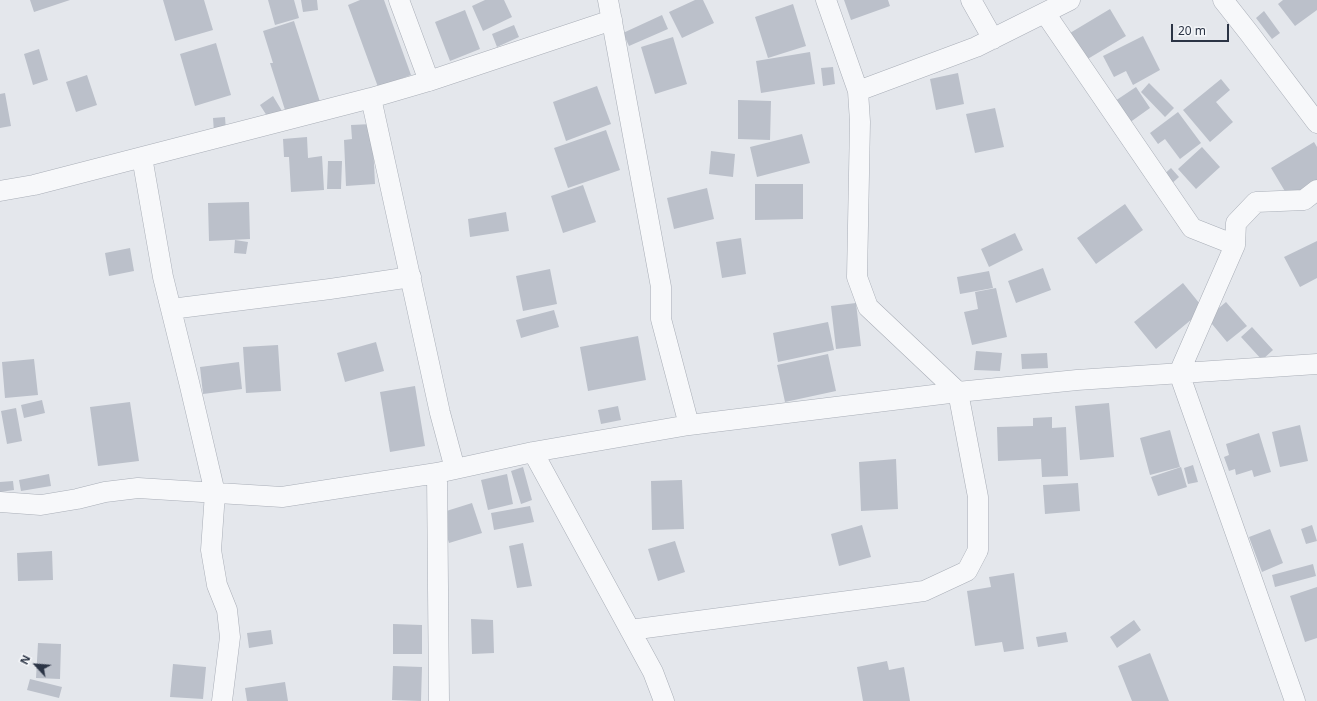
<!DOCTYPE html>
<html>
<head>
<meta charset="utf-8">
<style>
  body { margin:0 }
  #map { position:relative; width:1317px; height:701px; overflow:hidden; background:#e4e7ec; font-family:"Noto Sans",sans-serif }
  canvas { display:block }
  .north { position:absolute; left:16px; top:645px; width:40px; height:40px; -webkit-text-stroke:3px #f4f6f9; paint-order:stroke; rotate:296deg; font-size:11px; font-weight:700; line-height:16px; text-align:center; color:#2b3445 }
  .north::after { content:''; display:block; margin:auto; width:14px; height:18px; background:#2b3445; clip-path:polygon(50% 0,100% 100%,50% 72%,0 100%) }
  .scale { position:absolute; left:1171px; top:24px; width:58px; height:18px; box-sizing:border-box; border:2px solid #2b3445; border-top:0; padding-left:5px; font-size:12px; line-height:14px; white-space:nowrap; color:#2b3445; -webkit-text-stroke:3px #f4f6f9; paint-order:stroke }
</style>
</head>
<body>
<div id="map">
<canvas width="1317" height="701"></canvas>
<div class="north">N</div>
<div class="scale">20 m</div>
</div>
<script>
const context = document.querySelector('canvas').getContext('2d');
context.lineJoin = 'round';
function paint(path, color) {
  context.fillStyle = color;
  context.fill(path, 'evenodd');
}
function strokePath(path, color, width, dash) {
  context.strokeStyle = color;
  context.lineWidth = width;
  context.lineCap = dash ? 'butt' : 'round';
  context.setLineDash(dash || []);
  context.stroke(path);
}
paint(new Path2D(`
  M30,0H70L34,12Z
  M163,0H204L213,30L175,41Z
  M268,0H294L299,18L275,25Z
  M301,0H317L318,10L303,12Z
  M360,0H384L411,75L378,87L348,5Z
  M485,0H504L512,17L483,31L472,6Z
  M695,0H703L714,23L682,38L669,12Z
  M844,0H888L890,6L851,20Z
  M1283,0H1317V10L1295,26L1278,4Z
  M793,4L806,46L768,58L755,17Z
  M1110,9L1126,36L1086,60L1070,33Z
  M465,10L480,49L450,61L435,22Z
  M1264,11L1280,33L1272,39L1256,18Z
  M662,15L668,29L629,46L623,33Z
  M294,21L320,102L286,113L270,63H273L263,31Z
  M514,25L519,37L497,47L492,34Z
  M1143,36L1160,70L1133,85L1126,71L1114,77L1103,56Z
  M673,37L687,84L655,94L641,47Z
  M216,43L231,95L195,106L180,54Z
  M39,49L48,80L33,85L24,54Z
  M810,52L815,84L761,93L756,61Z
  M833,67L835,84L823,86L821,68Z
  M958,73L964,104L936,110L930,79Z
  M87,75L97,105L76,112L66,82Z
  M1221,79L1230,90L1216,102L1233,122L1210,142L1183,110Z
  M1149,83L1174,108L1165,117L1141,92Z
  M597,86L611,124L566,141L553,102Z
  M1136,87L1150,108L1129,123L1115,101Z
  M5,93L11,126L0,128V94Z
  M273,96L282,111L269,119L260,105Z
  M738,100L771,101L770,140L738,139Z
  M995,108L1004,147L975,153L966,114Z
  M1178,112L1201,143L1180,159L1165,139L1158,144L1150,133Z
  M225,117L226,131L214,132L213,118Z
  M372,124L375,184L346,186L344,140L352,139L351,125Z
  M606,130L620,170L568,188L554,148Z
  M802,134L810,163L757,177L750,147Z
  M307,137L308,158L322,156L324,190L291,192L289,157H284L283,139Z
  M1314,142L1317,147V181L1289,198L1271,168Z
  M1202,147L1220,167L1196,189L1178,169Z
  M711,151L735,154L733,177L709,174Z
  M328,161H342L341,189H327Z
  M1171,168L1179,177L1168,187L1160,178Z
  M755,184H803V219L755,220Z
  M583,185L596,222L563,233L551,196Z
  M707,188L714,219L674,229L667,198Z
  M249,202L250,239L209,241L208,203Z
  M1125,204L1143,230L1096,264L1077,238Z
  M506,212L509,231L470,237L468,219Z
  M1015,233L1023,250L989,267L981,249Z
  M741,238L746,274L722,278L716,242Z
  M235,240L248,242L246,254L234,253Z
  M1317,241V278L1300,287L1284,257Z
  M130,248L134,271L109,276L105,253Z
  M1043,268L1051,290L1016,303L1008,281Z
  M550,269L557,304L523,311L516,276Z
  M989,271L993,288L960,294L957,277Z
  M1183,283L1204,309L1156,349L1134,322Z
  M996,288L1007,337L972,345L964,312L978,309L975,292Z
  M1226,302L1247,326L1227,342L1207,318Z
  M856,303L861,346L836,349L831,306Z
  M554,310L559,327L521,338L516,320Z
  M828,322L834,350L778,362L773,333Z
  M1252,327L1273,350L1262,360L1241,337Z
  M638,336L646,380L588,391L580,347Z
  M376,342L384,371L345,382L337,353Z
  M278,345L281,391L246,393L243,347Z
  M976,351L1002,353L1000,371L974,370Z
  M1047,353L1048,368L1022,369L1021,354Z
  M828,354L836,391L785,402L777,365Z
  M34,359L38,395L5,398L2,362Z
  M239,362L242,389L203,394L200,367Z
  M415,386L425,446L390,452L380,392Z
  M42,400L45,413L24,418L21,405Z
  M130,402L139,461L98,466L90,407Z
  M1109,403L1114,457L1080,460L1075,406Z
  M618,406L621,420L601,424L598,410Z
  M16,408L22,441L7,444L1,411Z
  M1052,417V428L1066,427L1068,476L1042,477L1041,459L998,461L997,427L1033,426V418Z
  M1300,425L1308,461L1280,467L1272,432Z
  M1170,430L1180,467L1150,475L1140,438Z
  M1259,433L1271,472L1254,477L1252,470L1236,475L1235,469L1229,471L1224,457L1229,455L1226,444Z
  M896,459L898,509L861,511L859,462Z
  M1193,465L1198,482L1188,484L1184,468Z
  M523,467L532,500L521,504L511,471Z
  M1181,467L1187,487L1158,496L1151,477Z
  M49,474L51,486L21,491L19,480Z
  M507,474L513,504L488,510L481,480Z
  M682,480L684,529L652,530L651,481Z
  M13,481L14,490L0,492V482Z
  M1078,483L1080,511L1045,514L1043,485Z
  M472,503L482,533L449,543L440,513Z
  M530,506L534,522L494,530L491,513Z
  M862,525L871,557L839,566L831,534Z
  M1312,525L1317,541L1306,544L1301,529Z
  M1270,529L1283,563L1262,572L1249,537Z
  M675,541L685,572L658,581L648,549Z
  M523,543L532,586L517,588L509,546Z
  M52,551L53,580L18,581L17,553Z
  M1313,564L1316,576L1275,587L1272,575Z
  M1014,573L1024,649L1004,652L1002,642L975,646L967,591L991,587L989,577Z
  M1317,587V638L1305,642L1290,596Z
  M471,619L493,620L494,653L472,654Z
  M1134,620L1141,630L1117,648L1110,637Z
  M393,624L422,625V654H393Z
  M271,630L273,644L249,648L247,633Z
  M1066,632L1068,642L1038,647L1036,637Z
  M38,643L61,644L60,679L36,678Z
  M1150,653L1169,701H1132L1118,666Z
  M887,661L889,670L904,667L910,701H863L857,667Z
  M173,664L206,667L203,699L170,697Z
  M393,666L422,667L421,701L392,700Z
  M30,679L62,687L59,698L27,690Z
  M285,682L288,701H247L245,688Z`), '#bbc0ca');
const street = new Path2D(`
  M399,0L429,81
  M608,0L661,287V319L689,425
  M971,0L993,39
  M1223,0L1249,33L1317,123
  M1045,13L1192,228L1235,245L1236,223L1256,202L1304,200L1317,190
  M858,91L976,47L1070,0
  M371,98L440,413L455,469
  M142,157L163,277L189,382L215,493L211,550L217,585L227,610L230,637L222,701
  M0,191L34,185L371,98L429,81L612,20
  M1235,245L1179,373L1295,701
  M171,309L330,289L411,277
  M533,452L653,672L664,701
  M437,473L439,701
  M0,502L41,505L77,499L105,492L138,488L282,497L437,473L533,452L689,425L958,392L1077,380L1317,364
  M630,630L924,591L967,571L978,550V497L958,392L868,307L857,277L860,122L858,91L826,0`);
strokePath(street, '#a9aeb7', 21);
strokePath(street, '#f7f8fa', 20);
</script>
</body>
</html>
